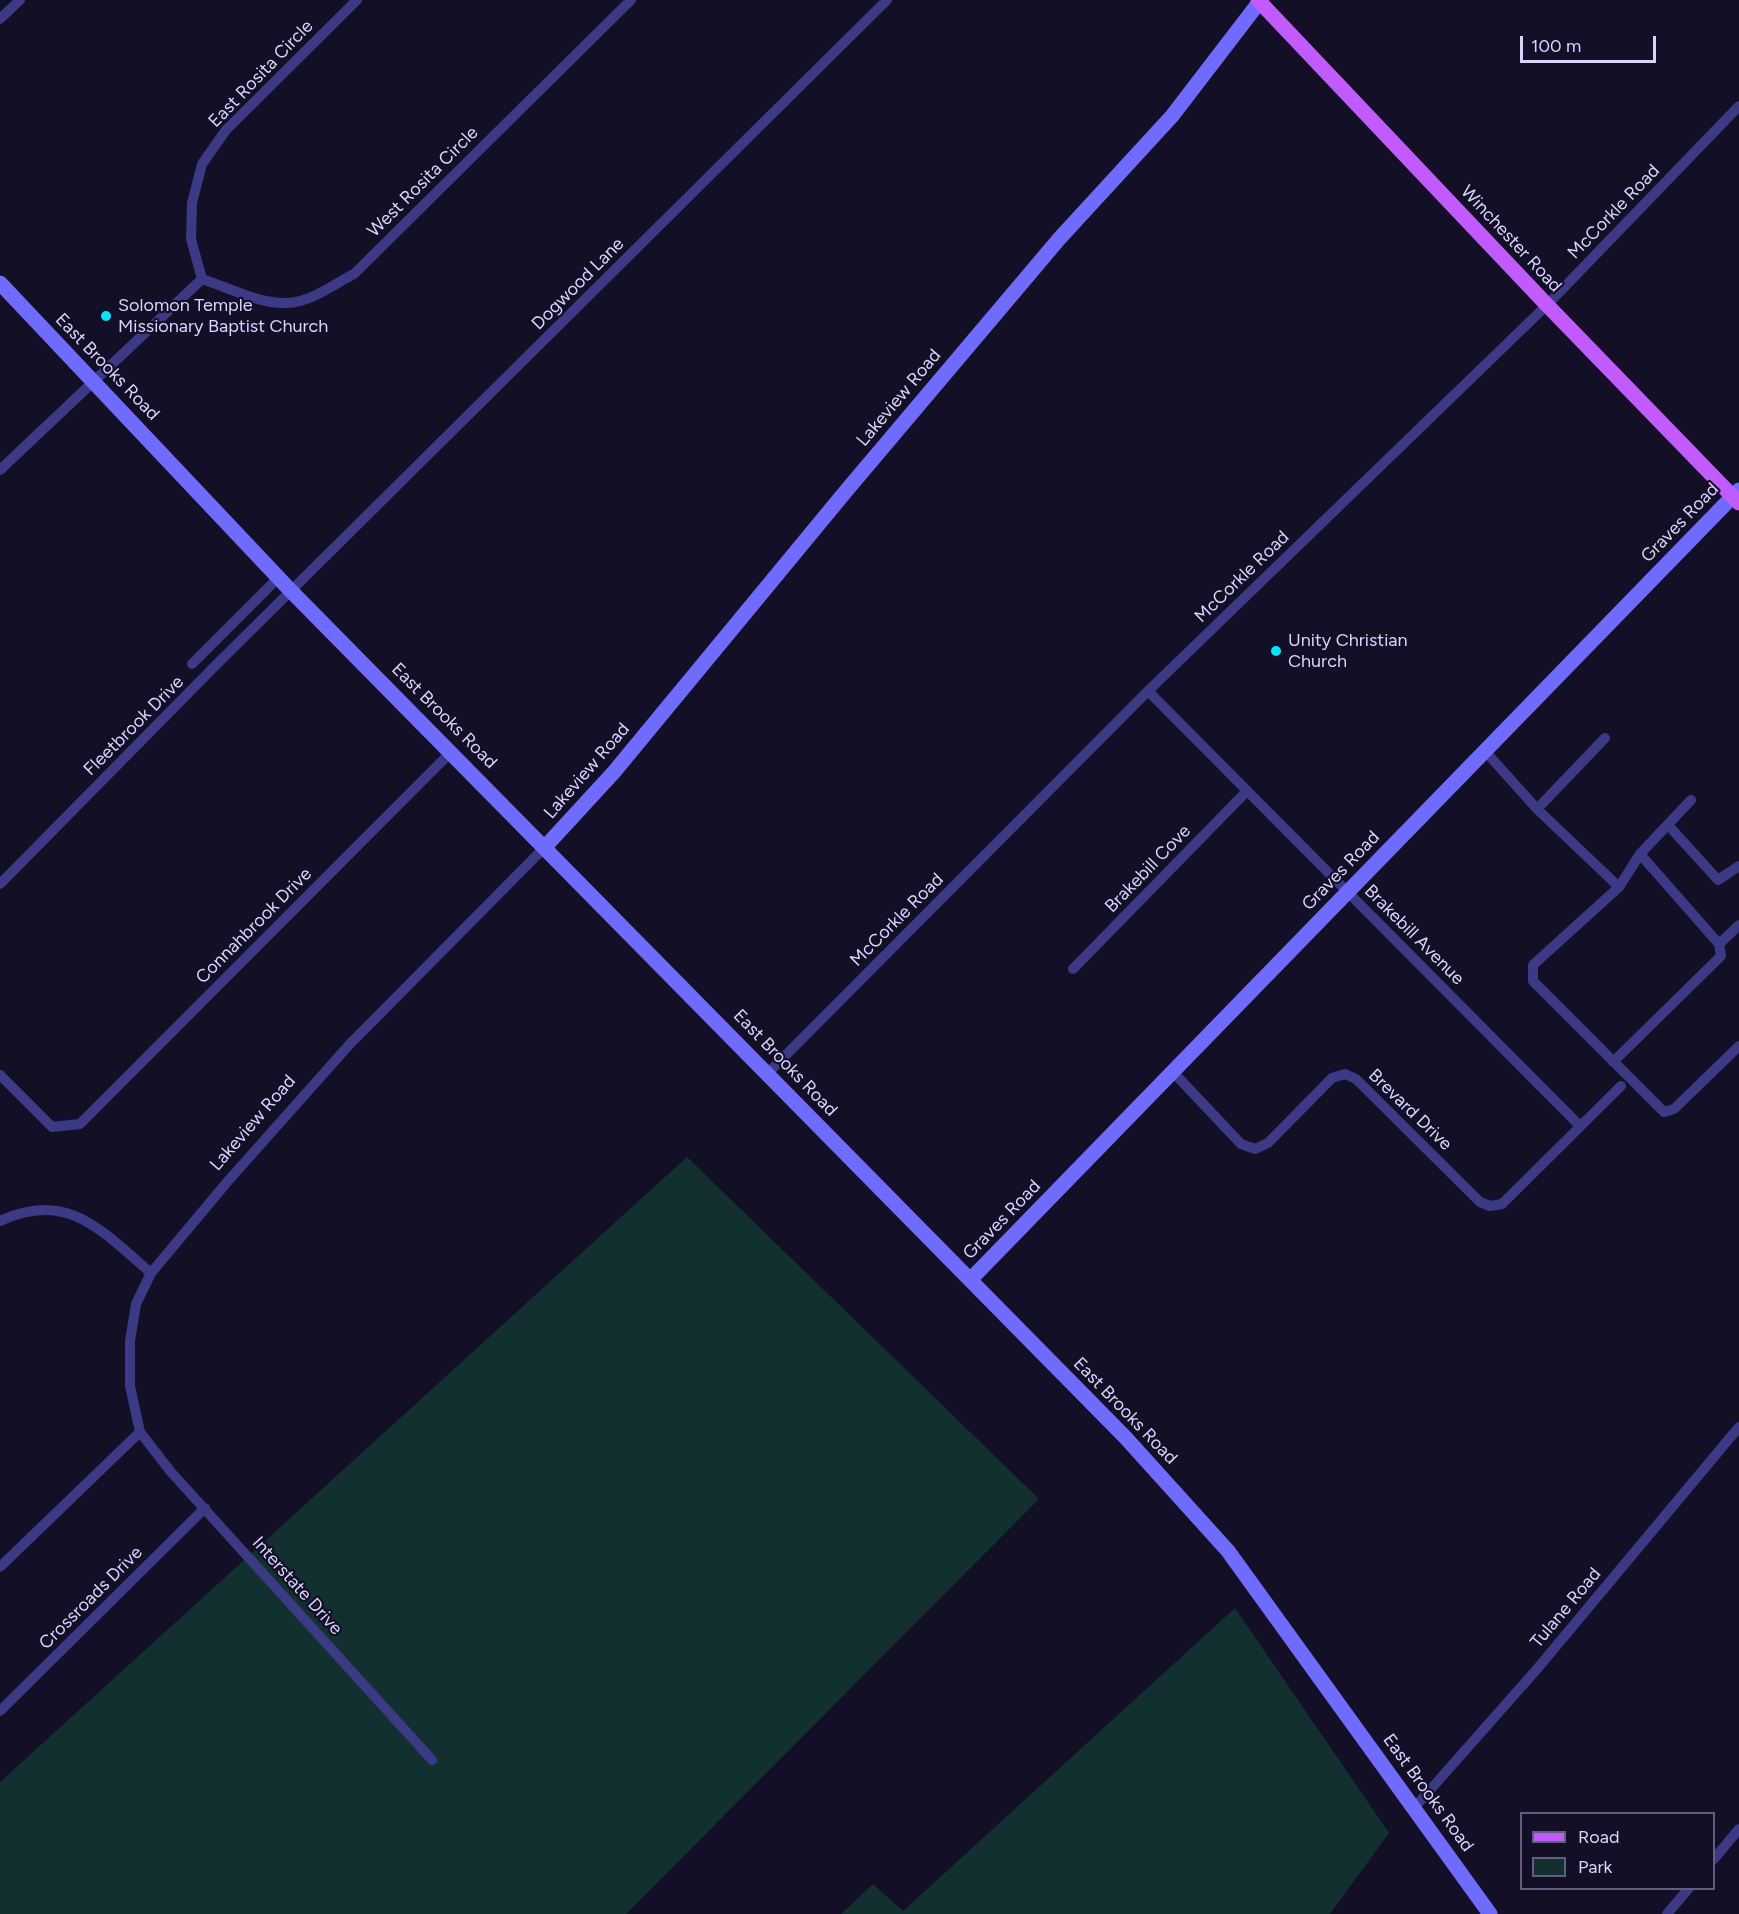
<!DOCTYPE html>
<html>
<head>
<meta charset="utf-8">
<style>
  body { margin:0 }
  #map { position:relative; width:1739px; height:1914px; overflow:hidden; background:#130f26; font-family:Figtree,sans-serif }
  canvas { display:block }
  .legend { position:absolute; left:1520px; top:1812px; width:195px; height:78px; box-sizing:border-box; background:#130f26; border:2px solid #625e7d; margin:0; padding:8px 10px; list-style:none; font-size:18px; color:#d9d4ff }
  .legend li { display:flex; align-items:center; gap:12px; height:30px }
  .legend b { width:30px; border:2px solid #625e7d }
  .scale { position:absolute; left:1520px; top:36px; width:136px; height:27px; box-sizing:border-box; border:3px solid #d9d4ff; border-top:0; padding-left:8px; font-size:18px; line-height:21px; white-space:nowrap; color:#d9d4ff; -webkit-text-stroke:4px #130f26; paint-order:stroke }
</style>
</head>
<body>
<div id="map">
<canvas width="1739" height="1914"></canvas>
<ul class="legend">
<li><b style="height:8px;background:#c25bff"></b>Road</li>
<li><b style="height:16px;background:#12302f"></b>Park</li>
</ul>
<div class="scale">100 m</div>
</div>
<script>
const context = document.querySelector('canvas').getContext('2d');
context.lineJoin = 'round';
function paint(path, color) {
  context.fillStyle = color;
  context.fill(path, 'evenodd');
}
function strokePath(path, color, width, dash) {
  context.strokeStyle = color;
  context.lineWidth = width;
  context.lineCap = dash ? 'butt' : 'round';
  context.setLineDash(dash || []);
  context.stroke(path);
}
function write(font, color, halo, rows, align = 'center') {
  context.font = font + ' Figtree,sans-serif';
  context.lineWidth = 4.5;
  context.setLineDash([]);
  context.textBaseline = 'middle';
  context.strokeStyle = halo;
  context.fillStyle = color;
  for (const [text, x, y, turn = 0] of rows) {
    context.save();
    context.translate(x, y);
    context.rotate((+turn || 0) * Math.PI / 180);
    context.textAlign = isNaN(turn) ? turn : align;
    if (halo) context.strokeText(text, 0, 0);
    context.fillText(text, 0, 0);
    context.restore();
  }
}
paint(new Path2D(`
  M687,1157L1039,1499L626,1914H0V1782Z
  M1235,1608L1389,1833L1330,1914H841L873,1884L903,1911Z`), '#12302f');
strokePath(new Path2D(`
  M0,19L20,0
  M202,279C227,287 259,304 286,303C310,303 334,284 354,274L631,0
  M202,279L191,239L192,203L202,164L226,130L357,0
  M0,470L202,279
  M192,664L279,577
  M1148,691L1580,1126
  M1485,751L1537,809L1619,887
  M1691,800L1640,854L1619,887L1533,965V981L1664,1112L1674,1109L1739,1046
  M1537,809L1605,738
  M1668,825L1718,880L1739,866
  M1640,854L1719,944
  M0,884L215,666L887,0
  M1073,969L1247,791
  M1613,1062L1721,956L1719,944L1739,925
  M1173,1072L1241,1144L1255,1149L1268,1143L1332,1078L1345,1074L1356,1079L1480,1202L1490,1206L1502,1204L1621,1086
  M768,1073L1148,691L1547,305L1739,106
  M0,1075L52,1127L80,1124L452,751
  M0,1221C67,1189 102,1231 151,1273
  M140,1432L171,1472L432,1760
  M0,1567L140,1432L130,1386V1341L136,1304L151,1273L228,1181L349,1045L545,847
  M0,1711L205,1508
  M1415,1807L1537,1669L1739,1427
  M1714,1859L1739,1829
  M1667,1914L1689,1888`), '#3d3a85', 10);
strokePath(new Path2D(`
  M0,283L291,591L1125,1437L1228,1551L1490,1914
  M545,847L614,772L846,491L1059,239L1172,116L1261,0
  M970,1280L1739,490`), '#6f6bff', 15);
strokePath(new Path2D(`
  M1258,0L1547,305L1739,503`), '#c25bff', 15);
for (const [x, y, r, color] of [
  [106,316,6,"#00e5ff"],
  [1276,651,6,"#00e5ff"]
]) {
  const dot = new Path2D();
  dot.arc(x, y, r, 0, 2 * Math.PI);
  context.fillStyle = color;
  context.fill(dot);
  strokePath(dot, '#130f26', 2);
}
write('18px', '#d9d4ff', '#130f26', [
  ["East Rosita Circle",261,74,-46],
  ["West Rosita Circle",423,182,-45],
  ["McCorkle Road",1614,212,-46],
  ["Winchester Road",1511,239,47],
  ["Dogwood Lane",578,284,-45],
  ["East Brooks Road",107,367,46],
  ["Lakeview Road",899,398,-50],
  ["Graves Road",1680,523,-46],
  ["McCorkle Road",1242,577,-44],
  ["East Brooks Road",444,716,45],
  ["Fleetbrook Drive",134,726,-45],
  ["Lakeview Road",587,771,-49],
  ["Brakebill Cove",1148,869,-46],
  ["Graves Road",1341,871,-46],
  ["McCorkle Road",897,920,-45],
  ["Connahbrook Drive",254,926,-45],
  ["Brakebill Avenue",1414,935,45],
  ["East Brooks Road",785,1063,46],
  ["Brevard Drive",1410,1110,44],
  ["Lakeview Road",253,1123,-49],
  ["Graves Road",1002,1220,-46],
  ["East Brooks Road",1125,1411,46],
  ["Interstate Drive",297,1586,48],
  ["Crossroads Drive",91,1598,-45],
  ["Tulane Road",1566,1608,-50],
  ["East Brooks Road",1428,1793,54]
]);
write('18px', '#d9d4ff', '#130f26', [
  ["Solomon Temple",118,306],
  ["Missionary Baptist Church",118,327],
  ["Unity Christian",1288,641],
  ["Church",1288,662]
], 'left');
</script>
</body>
</html>
